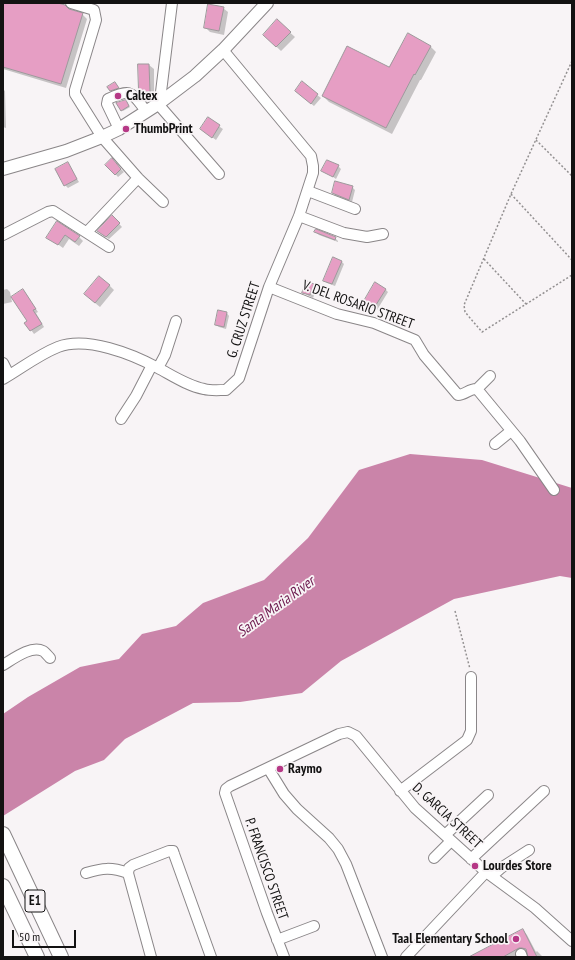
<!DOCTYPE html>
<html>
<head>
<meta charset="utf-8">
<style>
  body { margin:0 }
  #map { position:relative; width:575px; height:960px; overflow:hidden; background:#f8f4f6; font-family:"PT Sans Narrow",sans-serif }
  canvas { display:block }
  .frame { position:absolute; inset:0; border:4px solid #131212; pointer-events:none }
  .scale { position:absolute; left:12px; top:930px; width:64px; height:18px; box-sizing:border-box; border:2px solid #131212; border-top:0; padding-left:5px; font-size:12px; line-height:14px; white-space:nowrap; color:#131212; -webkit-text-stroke:3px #f8f4f6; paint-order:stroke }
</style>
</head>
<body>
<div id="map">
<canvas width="575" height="960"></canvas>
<div class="frame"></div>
<div class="scale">50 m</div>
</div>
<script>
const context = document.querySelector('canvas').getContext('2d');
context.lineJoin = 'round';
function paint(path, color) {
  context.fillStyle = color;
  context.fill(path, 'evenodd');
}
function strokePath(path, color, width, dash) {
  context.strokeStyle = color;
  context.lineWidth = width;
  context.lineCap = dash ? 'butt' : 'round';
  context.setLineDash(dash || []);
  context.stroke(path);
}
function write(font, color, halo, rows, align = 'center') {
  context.font = font + ' "PT Sans Narrow",sans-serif';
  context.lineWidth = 3.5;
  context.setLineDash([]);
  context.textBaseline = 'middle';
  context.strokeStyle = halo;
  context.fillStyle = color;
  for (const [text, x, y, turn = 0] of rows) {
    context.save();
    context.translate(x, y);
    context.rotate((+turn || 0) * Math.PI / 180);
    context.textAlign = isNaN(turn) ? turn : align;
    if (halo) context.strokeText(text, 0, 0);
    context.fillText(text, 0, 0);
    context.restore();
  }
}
paint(new Path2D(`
  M410,454L482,460L572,488V578L560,576L454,599L341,661L302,693L240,702L193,703L125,739L104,760L75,771L3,816V714L28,697L80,667L119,659L142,634L176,626L203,603L264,580L308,538L359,470Z`), '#ca84a9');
paint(new Path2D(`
  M3,3H54L68,10L82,14L87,19L66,88L3,69Z
  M223,8L228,12L224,35L210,32L205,27Z
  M277,21L295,37L281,51L264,35Z
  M430,46L436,52L421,80H420L392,134L329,102L323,96L389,69Z
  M149,65L154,69V96H144L140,91Z
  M302,83L321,98L314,106L299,94Z
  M116,84L119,89L112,92L110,91Z
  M3,89L5,91L6,128L3,127Z
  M127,102L130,107L123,111L122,110Z
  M208,119L223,129L216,140L201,129Z
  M112,160L124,172L118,177L107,165Z
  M338,166L341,169L336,179L323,170Z
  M70,167L79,182L68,188L65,185Z
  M352,187L355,190L352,202L336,196L333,193Z
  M112,216L122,227L109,239L101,234Z
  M57,223L79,237L83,241L79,246L69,239L63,248L48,237Z
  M316,232L335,238L338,241V242L319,235Z
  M341,261L344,264L335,286L327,283L324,280Z
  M307,282L314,285L317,288L313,298L307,295L304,292Z
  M109,285L114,290L100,307L90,299Z
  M7,289L10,292L12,302L3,304V290Z
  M385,289L388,292L377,310L365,301Z
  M26,294L38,312L36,313L44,327L34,334L26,323L28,321Z
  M227,313L229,316L226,329L219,327L216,325Z
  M523,930L527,935L536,952L537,951L543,957H529L528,952H524L515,957H471Z`), '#0003');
const building = new Path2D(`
  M3,3H58L65,5L69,9L83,13L61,84L3,67Z
  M208,4L224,7L219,31L204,28Z
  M277,19L291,32L276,47L263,35Z
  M408,33L431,46L415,75L414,74L386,128L322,96L347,46L389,67Z
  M138,64H149L150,92H139Z
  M302,81L318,94L311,104L295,91Z
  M115,82L119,88L110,91L107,87Z
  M126,100L129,106L121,111L116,103Z
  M208,117L220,125L212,138L200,129Z
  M112,158L121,169L115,175L105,165Z
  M327,160L339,165L333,177L321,171Z
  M68,162L77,179L64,186L55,169Z
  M335,181L353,186L349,200L332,193Z
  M112,215L120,223L106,237L97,231Z
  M57,221L80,236L75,242L65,235L58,245L46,238Z
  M316,229L336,237L335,240L314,232Z
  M333,257L342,261L332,284L323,281Z
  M99,276L110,285L95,303L84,294Z
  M307,281L314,284L310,295L302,293Z
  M375,282L386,289L374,308L364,301Z
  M23,289L36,309L33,310L42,324L30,331L24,323L27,321L11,297Z
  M218,310L227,312L224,327L215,325Z
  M523,929L537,957H528L526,949L522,948H519L503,957H469Z`);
paint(building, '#e69ec4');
strokePath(building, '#9d999b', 1);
const minor = new Path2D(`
  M71,3L94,10L96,20L75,90V94L102,137L138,178L163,202
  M172,3L160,100L158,104L219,174
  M119,129L107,104L108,99C132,88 131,92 146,111
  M308,191L355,209
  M299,216L344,233L367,237L383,234
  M87,232L138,178
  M3,235L48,212L53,211L109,247
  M269,287L337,314L374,323L415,340L424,355L458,395C465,395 470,388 477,389L520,441L554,490
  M3,363L9,375
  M158,368L165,355L176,321
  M3,379C22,368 38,355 58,347C87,336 132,354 158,368C173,376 188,386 204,389C211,391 219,390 226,390L239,378L269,287L299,216L313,173V166L311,156L223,50
  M477,389L490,376
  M121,419L136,396L152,365
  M495,444L511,431
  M3,665C13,659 31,645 43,651C45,652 48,656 50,658
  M268,768L284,794L297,809L329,838L338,849L346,864L382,957
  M400,791L467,740L471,731V677
  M445,835L488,795
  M434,858L451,841
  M471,859L544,791
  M86,873C103,868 111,867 128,873
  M492,876L501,868L529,850
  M277,940L314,926
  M521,954L522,957
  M151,957L128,873L129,868L133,865L169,851H173L174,854L211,957
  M284,957L267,913L225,793L226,789L230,786L339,734L348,732L356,736L415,808L486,872L535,908L572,941
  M406,957L486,872`);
const major = new Path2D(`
  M3,169L66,151L102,137L119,129L158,104L195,76L223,50L267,3`);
const highway = new Path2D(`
  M3,834L61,957
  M3,886L37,957`);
strokePath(minor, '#8a8688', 12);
strokePath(major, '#8a8688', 14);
strokePath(highway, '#8a8688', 16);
strokePath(new Path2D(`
  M572,61L511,194L464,305L465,312L482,332L572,275
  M536,140L572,176
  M511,194L572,260
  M484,259L526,304
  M455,611L470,669`), '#939091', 1.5, [2, 2]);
strokePath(minor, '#fff', 10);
strokePath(major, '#fff', 12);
strokePath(highway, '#fff', 14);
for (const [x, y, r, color] of [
  [118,96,4,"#b63886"],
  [126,129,4,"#b63886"],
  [280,769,4,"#b63886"],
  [475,866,4,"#b63886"],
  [516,939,4,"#b63886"]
]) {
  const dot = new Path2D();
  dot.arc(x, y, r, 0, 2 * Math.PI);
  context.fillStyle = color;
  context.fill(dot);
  strokePath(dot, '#f8f4f6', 1.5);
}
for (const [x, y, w] of [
  [35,901,20]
]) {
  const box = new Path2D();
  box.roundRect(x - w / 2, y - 11, w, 22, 3);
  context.fillStyle = '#f8f4f6';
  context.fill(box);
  strokePath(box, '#131212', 1);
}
write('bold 13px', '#131212', null, [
  ["E1",35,901]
]);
write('bold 14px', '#131212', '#f8f4f6', [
  ["Caltex",126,96],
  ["ThumbPrint",134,129],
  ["Raymo",288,769],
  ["Lourdes Store",483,866],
  ["Taal Elementary School",508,939,"right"]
], 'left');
write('14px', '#131212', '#f8f4f6', [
  ["V. DEL ROSARIO STREET",358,305,20],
  ["G. CRUZ STREET",244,320,-72],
  ["D. GARCIA STREET",447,816,43],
  ["P. FRANCISCO STREET",266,869,71]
]);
write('italic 15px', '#6c184d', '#f8f4f6', [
  ["Santa Maria River",276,607,-36]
]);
</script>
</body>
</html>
